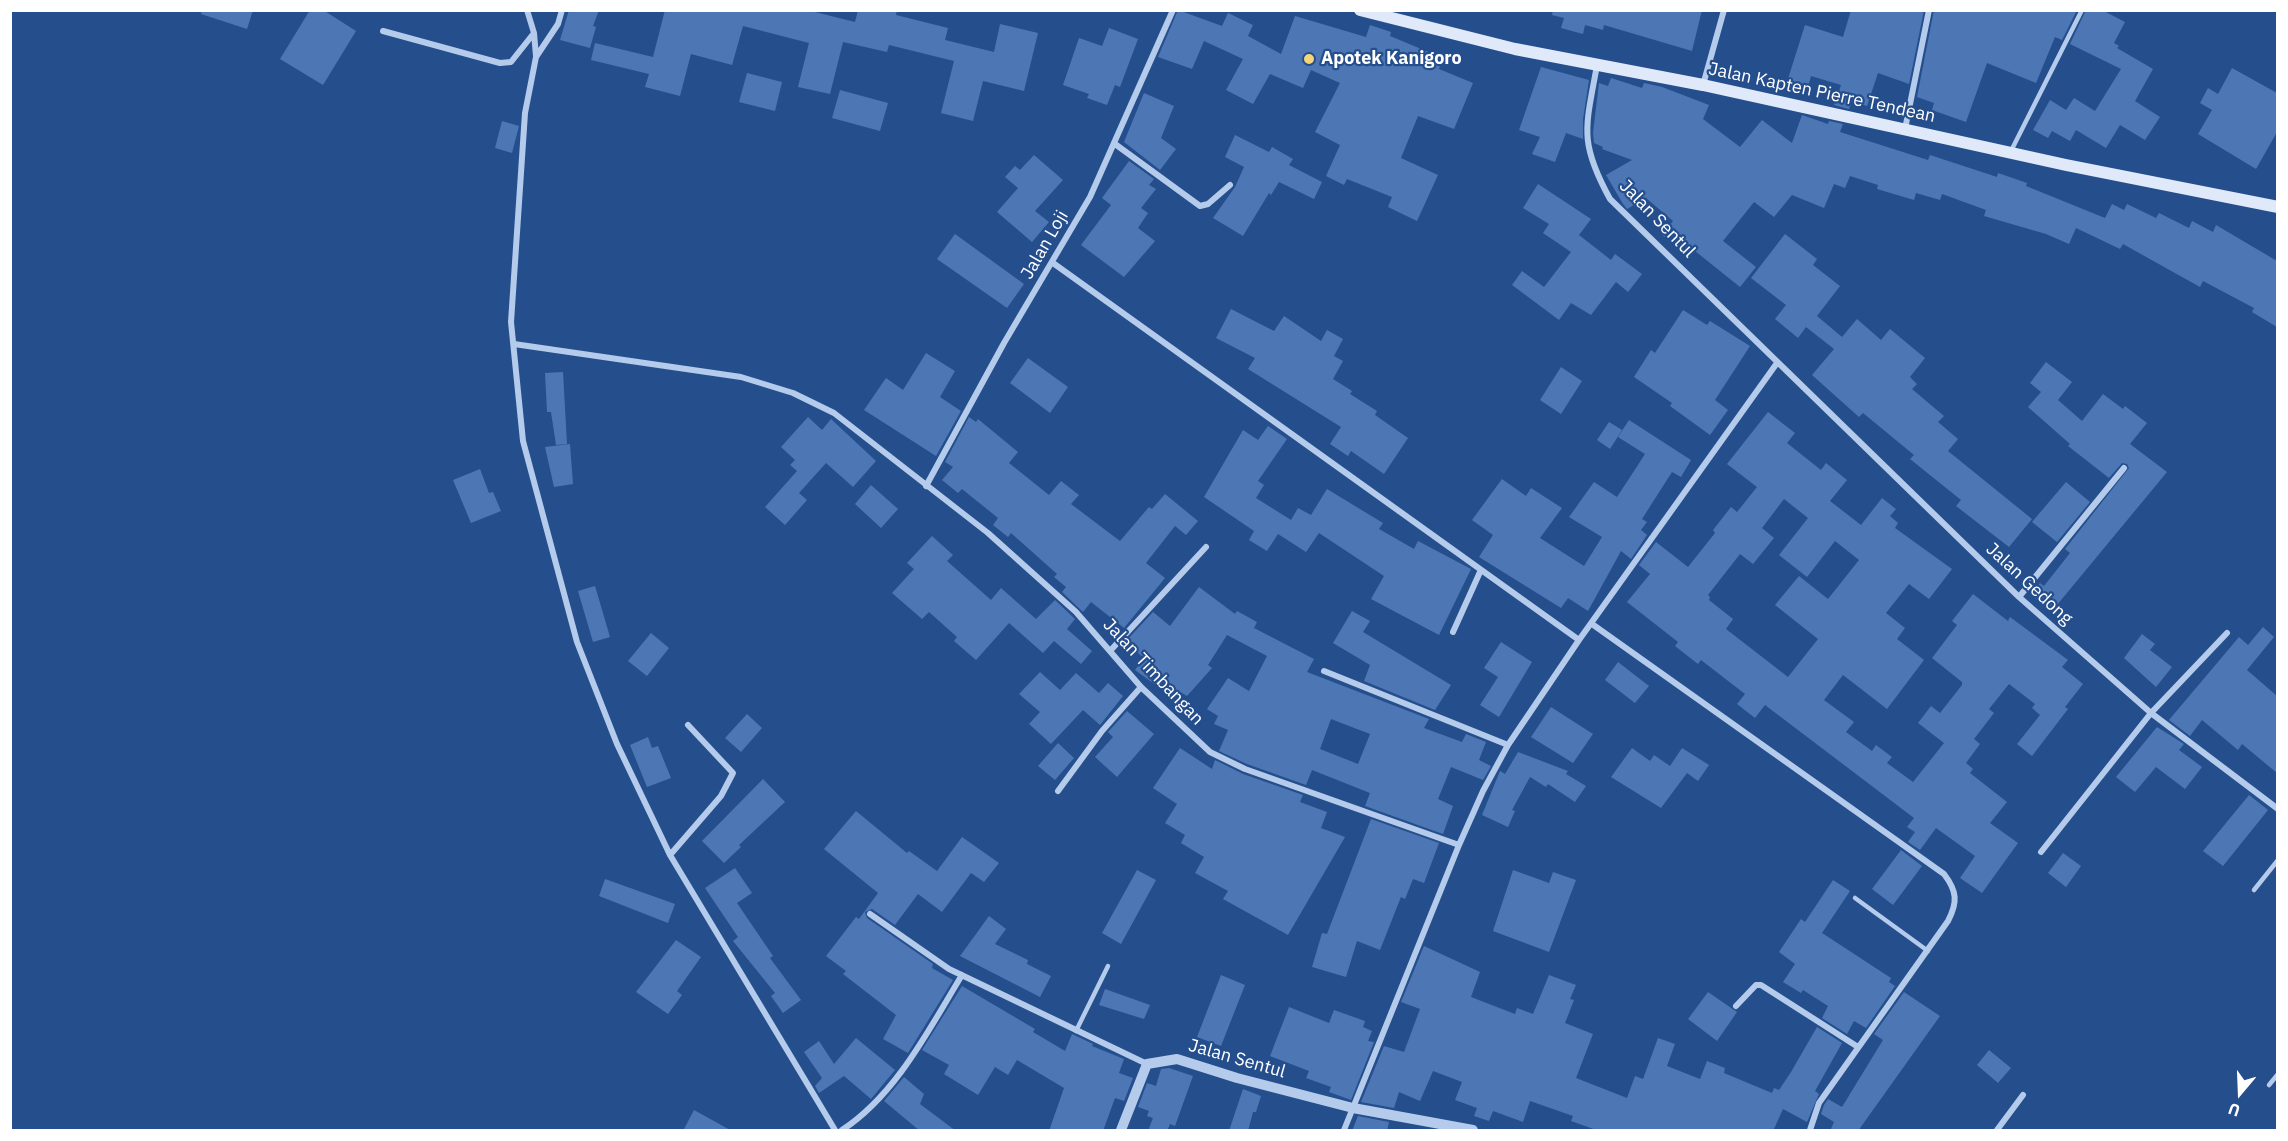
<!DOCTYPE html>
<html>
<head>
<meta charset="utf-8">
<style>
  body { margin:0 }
  #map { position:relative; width:2288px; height:1141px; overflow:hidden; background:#254e8d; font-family:"IBM Plex Sans",sans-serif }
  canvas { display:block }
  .frame { position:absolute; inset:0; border:12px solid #fff; pointer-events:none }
  .north { position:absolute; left:2210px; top:1063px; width:60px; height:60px; -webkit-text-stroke:4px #254e8d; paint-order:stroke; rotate:199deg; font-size:16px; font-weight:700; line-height:24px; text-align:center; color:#fff }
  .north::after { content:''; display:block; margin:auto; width:21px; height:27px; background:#fff; clip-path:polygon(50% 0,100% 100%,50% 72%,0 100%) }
</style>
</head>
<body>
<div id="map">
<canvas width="2288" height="1141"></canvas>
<div class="frame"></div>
<div class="north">U</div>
</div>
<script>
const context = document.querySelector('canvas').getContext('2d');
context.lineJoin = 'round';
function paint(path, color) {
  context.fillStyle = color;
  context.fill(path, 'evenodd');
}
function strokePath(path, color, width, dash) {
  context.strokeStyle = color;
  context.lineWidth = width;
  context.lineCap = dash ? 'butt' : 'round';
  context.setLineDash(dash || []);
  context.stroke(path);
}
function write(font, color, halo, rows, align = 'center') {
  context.font = font + ' "IBM Plex Sans",sans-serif';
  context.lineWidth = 4.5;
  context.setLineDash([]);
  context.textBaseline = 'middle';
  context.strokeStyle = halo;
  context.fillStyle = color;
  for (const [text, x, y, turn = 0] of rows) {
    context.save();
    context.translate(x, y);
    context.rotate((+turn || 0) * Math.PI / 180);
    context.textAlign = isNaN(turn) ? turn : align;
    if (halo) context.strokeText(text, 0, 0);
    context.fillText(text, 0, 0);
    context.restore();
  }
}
paint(new Path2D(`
  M202,10H253L247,29L201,14Z
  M310,10H323L356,31L323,85L280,59Z
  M569,10H599L593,26L596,27L590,48L560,40Z
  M665,10H807L855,22L858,10H897L896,15L948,28L945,40L994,52L1000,24L1038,33L1024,91L983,81L973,121L941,113L954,61L889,45L887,52L843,42L830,94L798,87L809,43L743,26L732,65L691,54L680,96L645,87L649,74L591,60L595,43L653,57Z
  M1178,10L1222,26L1228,13L1253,25L1248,36L1281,54L1295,16L1366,37L1370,25L1391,32L1390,36L1443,58L1439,69L1473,83L1454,129L1418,116L1401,158L1438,175L1417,221L1388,207L1392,197L1347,179L1344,185L1326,176L1340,145L1315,132L1340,83L1311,70L1303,88L1270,74L1253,104L1226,90L1243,59L1204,41L1192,69L1158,57Z
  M1553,10H1702L1692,51L1604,25L1603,30L1585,25L1583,34L1561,28L1564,18L1552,15Z
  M1851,10H1924L1909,84L1878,73L1867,106L1852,101L1849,109L1834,105L1841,85L1811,76L1807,91L1786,85L1805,25L1843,37Z
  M1934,10H2077L2062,40L2055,37L2036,83L1987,63L1966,122L1932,110L1934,103L1917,97Z
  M2086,10H2102L2125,22L2114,43L2119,46L2117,48L2153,69L2135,101L2160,117L2145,140L2120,125L2106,148L2076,130L2070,141L2052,131L2048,138L2033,130L2050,100L2066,110L2074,98L2095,111L2121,69L2070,44Z
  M1109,28L1138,39L1120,87L1115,85L1107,105L1087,98L1089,94L1063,85L1079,38L1102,46Z
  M1541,67L1589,80L1583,119V139L1566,133L1555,162L1532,154L1540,137L1519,130Z
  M2232,68L2277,93V132L2256,169L2198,134L2212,110L2200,103L2208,88L2218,94Z
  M747,73L782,82L775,111L739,102Z
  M1611,78L1642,88L1644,83L1662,87L1709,105L1703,119L1740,147L1762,120L1792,143L1802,115L1828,124L1829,121L1843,124L1840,132L1928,160L1930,155L1997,177L1998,173L2027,183L2026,186L2105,218L2112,204L2124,210L2127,204L2156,218L2159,213L2189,228L2192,221L2213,232L2216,225L2277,261V327L2252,312L2254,308L2203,281L2200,287L2123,244L2120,249L2076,228L2069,244L2046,234L1984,216L1986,210L1942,194L1940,200L1916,193L1914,200L1877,189L1878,185L1850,176L1845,188L1834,184L1824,208L1792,195L1774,217L1754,202L1723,241L1756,267L1740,287L1695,251L1690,257L1662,235L1673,221L1646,198L1627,209L1623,204L1606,175L1632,160L1602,149L1603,147L1594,143L1593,133L1599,83L1608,86Z
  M840,90L888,103L880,131L832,118Z
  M1144,93L1174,106L1161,138L1176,149L1160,170L1124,142Z
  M502,121L519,126L512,153L495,148Z
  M1235,135L1269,152L1272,147L1293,159L1289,165L1322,182L1314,199L1279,182L1271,195L1269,193L1243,236L1213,218L1235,187L1244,167L1225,157Z
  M1034,155L1063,180L1035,211L1049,222L1032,242L997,212L1018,188L1005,177L1015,166L1020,170Z
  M1129,161L1154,179L1149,185L1156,189L1141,208L1148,213L1138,228L1155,241L1124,277L1081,245L1111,205L1102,198Z
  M1538,184L1591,219L1579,235L1611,260L1615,254L1642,274L1628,292L1616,282L1591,315L1571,303L1559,320L1512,285L1522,271L1544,287L1571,252L1543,233L1549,224L1523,208Z
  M955,234L1024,284L1007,308L937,259Z
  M1785,234L1817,259L1813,265L1840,286L1817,316L1842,337L1857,319L1881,340L1890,329L1925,358L1910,377L1917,384L1912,389L1944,416L1938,422L1958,439L1948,451L2032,519L2009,547L1956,506L1961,500L1910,459L1914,455L1863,413L1859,417L1812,375L1834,349L1806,327L1798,338L1775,319L1786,305L1751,278Z
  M1231,309L1274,331L1284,316L1321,341L1327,330L1343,339L1334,356L1343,361L1333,379L1352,391L1350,394L1377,411L1375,415L1408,438L1384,474L1351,451L1348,456L1330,444L1341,427L1248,369L1255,358L1216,338Z
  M1683,310L1707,325L1710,321L1750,346L1715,400L1728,410L1710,435L1670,406L1672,403L1634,377L1651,350L1655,353Z
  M926,353L955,371L940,397L961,411L936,456L864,410L886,378L903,390Z
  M1028,358L1068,387L1050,413L1010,383Z
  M2046,362L2072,382L2058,400L2082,421L2103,394L2123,409L2125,406L2147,423L2130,444L2167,472L2052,611L2031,595L2040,583L2044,586L2070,553L2065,549L2129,468L2127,464L2122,463L2109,478L2068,446L2070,444L2028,407L2041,392L2030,383Z
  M1561,367L1582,381L1561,414L1540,400Z
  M563,372L567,444L556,445L551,412H547L545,373Z
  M1768,412L1795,433L1787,443L1821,470L1826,463L1847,480L1830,501L1861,525L1882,498L1896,509L1890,516L1898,523L1895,528L1952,569L1929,599L1909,584L1886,613L1905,628L1897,639L1924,660L1887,709L1843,675L1824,700L1854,722L1846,732L1872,751L1876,745L1892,757L1887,763L1913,782L1944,743L1918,723L1931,706L1940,713L1962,685V682L1932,658L1957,625L1952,621L1973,594L2008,621L2010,617L2068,660L2062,667L2083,684L2065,707L2068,709L2032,756L2017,744L2040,715L2032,708L2035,704L2009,684L1989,709L1994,713L1974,739L1980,744L1966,763L1973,769L1970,773L2007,802L1990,823L2018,843L1982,893L1960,878L1975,856L1936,828L1920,850L1908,842L1915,832L1907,827L1914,818L1765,705L1755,718L1737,704L1745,694L1701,660L1698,664L1675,646L1678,642L1627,602L1650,574L1639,565L1656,542L1688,567L1715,533L1713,530L1731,507L1737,512L1757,487L1727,464ZM1784,499L1808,518L1779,555L1807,577L1835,541L1859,560L1828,599L1799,576L1775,605L1818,639L1788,677L1726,629L1733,619L1709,600L1710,597L1708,595L1740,554L1753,564L1774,538L1762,528Z
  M808,417L822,430L831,419L876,461L853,487L826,463L799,493L807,500L785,525L765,507L797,471L790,465L795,460L781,447Z
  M969,417L976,422L978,419L1018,452L1009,463L1049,495L1061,481L1079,495L1071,504L1120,541L1149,507L1152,509L1165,494L1198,521L1186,535L1175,526L1146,563L1165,578L1124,628L1091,602L1083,612L1062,592L1066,587L1054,577L1057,574L1011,533L1008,537L993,525L998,518L962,489L958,493L942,480L953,467L945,462Z
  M1629,420L1691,460L1681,477L1672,472L1642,519L1647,522L1641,530L1647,535L1631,559L1621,551L1588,611L1568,598L1561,608L1479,557L1493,535L1472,520L1502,479L1526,496L1531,488L1562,508L1540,538L1584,566L1602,537L1569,517L1594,482L1617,497L1636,468L1645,454L1618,437Z
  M1609,422L1622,430L1610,449L1597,440Z
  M1268,426L1287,439L1258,481L1264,485L1256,498L1291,520L1298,508L1311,515L1327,489L1383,523L1379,529L1414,549L1418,541L1471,569L1439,635L1371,599L1384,576L1319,533L1306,552L1278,534L1267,551L1249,540L1254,531L1204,497L1243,430L1258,440Z
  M570,444L573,484L554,487L545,447Z
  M480,469L489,493L493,492L501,511L471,523L453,480Z
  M2066,482L2090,502L2057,542L2032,522Z
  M871,485L898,509L881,528L855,504Z
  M932,536L953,555L947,561L991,600L1001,588L1036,619L1055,600L1075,619L1067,629L1092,651L1081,664L1054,641L1043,653L1009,623L976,660L954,641L957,637L929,612L922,619L892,593L914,569L907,563Z
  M595,586L610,637L593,642L578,591Z
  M1199,587L1235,614L1237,611L1257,622L1254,628L1314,659L1307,672L1429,719L1424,728L1462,742L1466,734L1486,742L1479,760L1491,766L1483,780L1451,767L1438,799L1453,806L1443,834L1365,806L1370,793L1312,770L1306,785L1247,764L1219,751L1228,730L1214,724L1218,716L1207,709L1228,678L1249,691L1267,656L1227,635L1208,665L1212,668L1187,696L1161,681L1157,686L1135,670L1144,658L1125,642L1153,612L1170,626ZM1331,719L1370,734L1358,764L1320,749Z
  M1352,611L1370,621L1363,632L1451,685L1435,710L1364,681L1370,665L1333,643Z
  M2263,627L2274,637L2247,670L2277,696V773L2242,744L2238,750L2202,720L2190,736L2169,720L2239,637L2248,645Z
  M651,633L669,648L647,676L628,661Z
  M2142,634L2155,644L2150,650L2172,667L2156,687L2124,658Z
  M1501,642L1532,662L1499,717L1480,705L1498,677L1484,668Z
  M1618,662L1649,686L1635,703L1605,680Z
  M1040,672L1060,690L1076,673L1099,693L1108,683L1123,696L1100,725L1083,710L1051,744L1029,724L1040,712L1019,694Z
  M1551,707L1593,734L1573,763L1531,737Z
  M1127,711L1154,734L1117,777L1095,757L1113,737L1108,732Z
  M747,714L762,728L741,752L725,738Z
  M2157,727L2184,744L2179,750L2202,767L2185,789L2156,767L2135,792L2116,777Z
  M648,737L652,748L658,746L671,778L647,787L630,745Z
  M1058,743L1074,758L1055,780L1038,766Z
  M1180,748L1212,769L1215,760L1243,774L1303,795L1300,802L1327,812L1321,828L1345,837L1288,935L1223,899L1228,891L1195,873L1204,857L1181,843L1185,835L1165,823L1177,804L1153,788Z
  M1632,748L1650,761L1654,755L1670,766L1682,748L1709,765L1698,781L1687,773L1661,808L1611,777Z
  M1518,752L1568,771L1566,774L1586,786L1575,802L1548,784L1546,787L1530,777L1512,810L1515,811L1508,827L1482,815L1500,771L1505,774Z
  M763,779L785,802L739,845L741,847L724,863L702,841Z
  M2249,795L2268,810L2223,866L2203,851Z
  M856,811L907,853L909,851L937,871L962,837L999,863L984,882L971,873L942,912L918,894L895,925L872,909L865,912L867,918L933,964L932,968L953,980L908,1053L883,1039L896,1015L843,974L846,971L826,956L856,917L859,919L878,893L824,849Z
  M1371,819L1439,843L1424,883L1413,879L1405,899L1401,897L1380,950L1357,941L1346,977L1312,967L1322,933L1327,934Z
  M1901,850L1922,866L1893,905L1872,889Z
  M2063,853L2081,866L2066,887L2048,873Z
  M735,868L752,893L737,903L773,956L770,958L801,1000L783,1013L771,996L775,993L733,941L738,937L705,888Z
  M1137,870L1156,880L1121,944L1102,933Z
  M1513,870L1549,883L1553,872L1576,880L1549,952L1493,931Z
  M605,879L675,904L668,923L599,896Z
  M1833,880L1850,891L1822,933L1891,978L1889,982L1895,986L1866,1028L1854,1021L1847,1034L1822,1018L1828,1006L1803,990L1801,993L1783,982L1795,964L1779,952L1801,919L1805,922Z
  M989,916L1006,929L995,944L1028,960L1027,964L1051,976L1040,997L960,956Z
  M676,940L701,957L677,991L682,995L668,1014L636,992Z
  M1424,946L1480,972L1471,997L1515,1014L1517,1008L1533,1014L1549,975L1576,985L1570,999L1574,1000L1565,1023L1593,1034L1576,1078L1627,1098L1635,1076L1643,1079L1658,1038L1675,1044L1667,1066L1700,1079L1707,1061L1725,1068L1724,1073L1772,1093L1774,1088L1779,1090L1791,1072L1817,1027L1842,1043L1815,1091L1819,1094L1807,1122L1783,1109L1773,1131H1599L1571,1121L1573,1116L1530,1101L1523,1122L1493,1111L1489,1121L1474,1116L1477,1108L1455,1100L1462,1082L1433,1071L1420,1101L1399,1092L1394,1108L1361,1102L1384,1046L1404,1052L1420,1009L1401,1002Z
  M1221,975L1245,985L1221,1046L1197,1037Z
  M962,986L1035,1029L1033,1032L1065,1051L1072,1034L1093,1044L1092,1046L1124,1059L1119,1073L1133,1078L1124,1101L1115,1098L1103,1131H1049L1064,1088L1017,1060L1008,1075L995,1067L978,1095L944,1074L949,1065L922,1050Z
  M1105,989L1150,1005L1144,1019L1099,1005Z
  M1708,992L1737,1012L1717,1041L1688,1019Z
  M1904,992L1940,1016L1858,1131H1830L1834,1122L1821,1114L1824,1105L1828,1099L1842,1107L1883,1040L1874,1034Z
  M1289,1007L1329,1023L1334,1010L1365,1021L1363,1027L1372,1031L1368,1041L1374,1042L1351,1100L1329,1092L1331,1087L1306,1078L1309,1071L1270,1056Z
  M856,1038L895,1070L871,1099L844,1076L819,1093L815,1086L822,1078L804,1052L819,1041L834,1064Z
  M1989,1050L2011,1068L1998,1083L1977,1065Z
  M1169,1068L1193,1076L1175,1126L1170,1124L1167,1131H1148L1153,1118L1147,1116L1149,1111L1138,1107L1147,1083L1156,1086L1161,1069Z
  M904,1077L924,1094L920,1104L956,1131H920L884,1101Z
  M1243,1089L1261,1096L1256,1112H1253L1248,1131H1229Z
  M694,1110L732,1131H683Z
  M1358,1116L1389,1122L1387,1131H1352Z`), '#4d77b4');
strokePath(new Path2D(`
  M2011,151L2082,10
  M2254,890L2278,860
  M1855,898L1928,951
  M1076,1031L1108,966
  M2269,1085L2278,1074`), '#b4cbeb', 4.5);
strokePath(new Path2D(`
  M562,10L558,24L536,57L525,113L511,322L523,441L577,642L617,744L670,855L835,1130
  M383,31L500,63L511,62L534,33L527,10
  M534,33L536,56
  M1597,65C1586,127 1578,141 1610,199L2019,597L2151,713L2278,809
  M1703,85L1724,10
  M1905,129L1929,10
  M1115,144L1200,206L1208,204L1230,185
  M1053,263L1579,640
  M514,344L741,377L793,393L834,413L988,533L1076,612L1141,687L1210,752L1245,769L1459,845
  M926,486L1004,343L1090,197L1173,10
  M2019,597L2124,468
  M1592,624L1944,874C1957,891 1958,902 1948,921L1819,1103L1810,1130
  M1453,632L1480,572
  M1110,651L1206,547
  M1324,671L1508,745
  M1058,791L1102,731L1141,687
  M2041,852L2151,713L2227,633
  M670,855L721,796L733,773L688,725
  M870,914L949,969L1147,1064
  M1736,1006L1756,985H1761L1858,1047
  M842,1130C896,1095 929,1029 962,975
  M1344,1130L1459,845L1483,791L1508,745L1579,640L1777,363
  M1997,1130L2023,1095`), '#b4cbeb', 6);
strokePath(new Path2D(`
  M1121,1130L1147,1064L1177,1059L1237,1078L1353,1108L1473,1130`), '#b4cbeb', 10);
strokePath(new Path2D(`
  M1360,10L1515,49L1703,85L2066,165L2278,207`), '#dfe9f9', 12);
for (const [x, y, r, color] of [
  [1309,59,6,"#f4d679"]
]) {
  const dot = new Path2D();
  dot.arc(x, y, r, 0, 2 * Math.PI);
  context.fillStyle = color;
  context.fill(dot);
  strokePath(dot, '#254e8d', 2);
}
write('bold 18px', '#fff', '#254e8d', [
  ["Apotek Kanigoro",1321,59]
], 'left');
write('18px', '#fff', '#254e8d', [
  ["Jalan Kapten Pierre Tendean",1822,93,12],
  ["Jalan Sentul",1657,219,46],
  ["Jalan Loji",1045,245,-60],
  ["Jalan Gedong",2029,584,43],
  ["Jalan Timbangan",1153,672,47],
  ["Jalan Sentul",1237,1059,16]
]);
</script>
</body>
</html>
